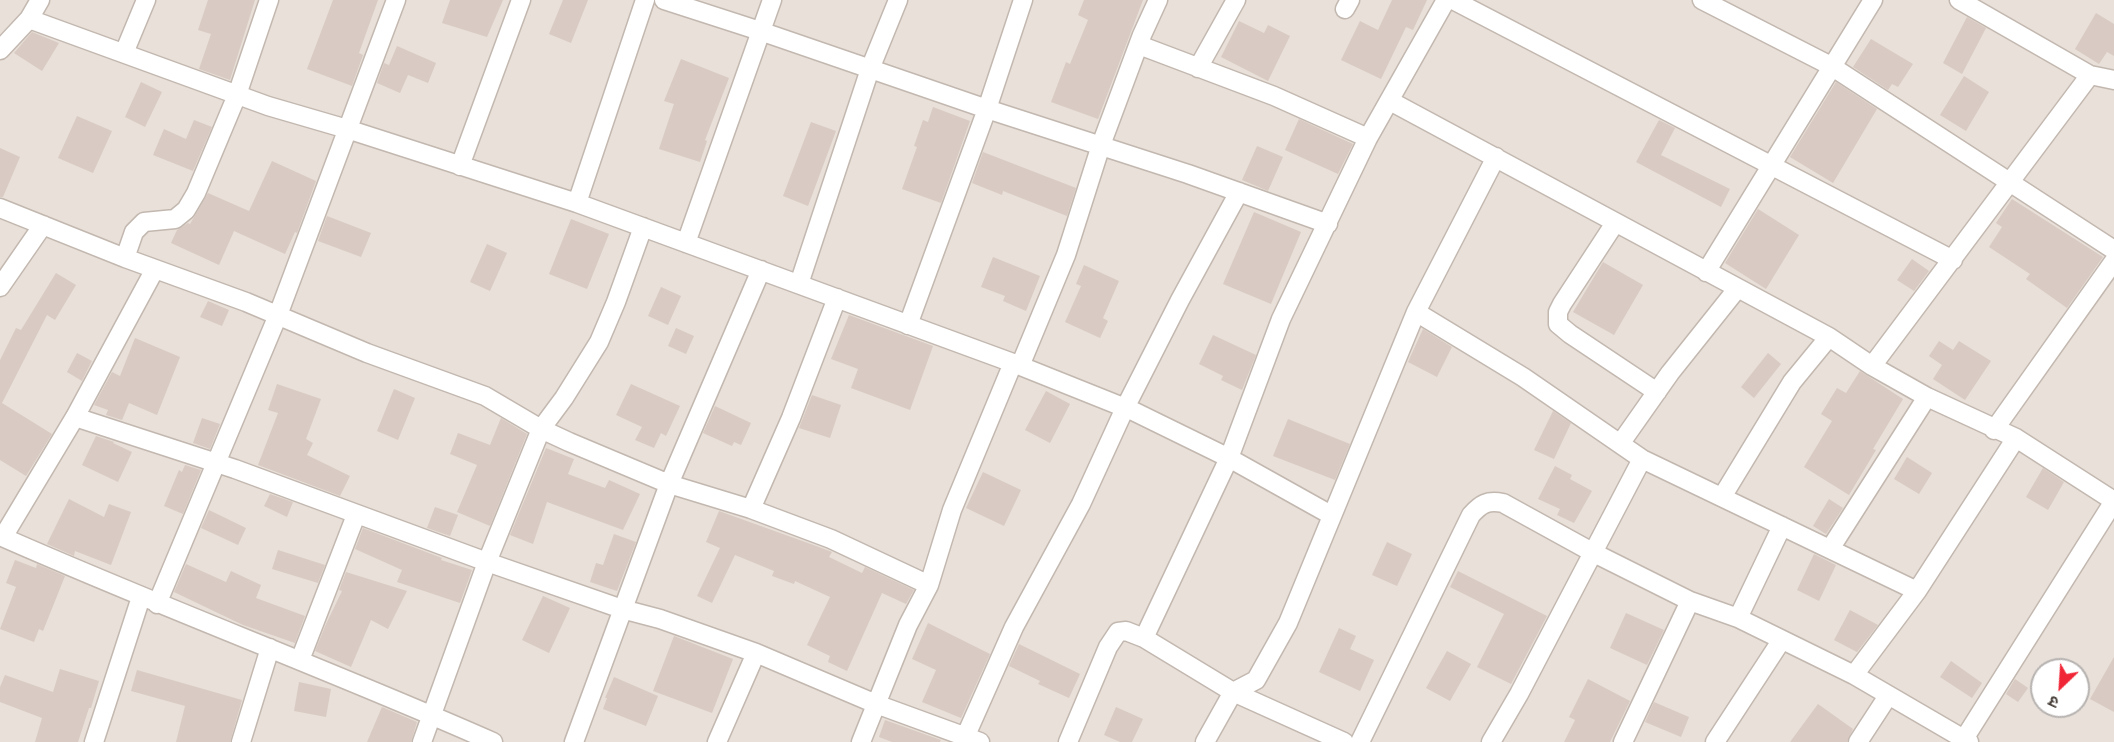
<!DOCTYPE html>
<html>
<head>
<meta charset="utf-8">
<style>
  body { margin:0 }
  #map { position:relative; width:2114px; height:742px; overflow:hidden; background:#f5efeb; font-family:"PT Sans","Noto Sans Devanagari",sans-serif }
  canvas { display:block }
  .north { position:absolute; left:2030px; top:658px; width:60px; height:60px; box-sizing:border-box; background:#fff; border:2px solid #b6b2b0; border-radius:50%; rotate:205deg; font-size:16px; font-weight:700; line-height:24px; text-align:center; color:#483f39 }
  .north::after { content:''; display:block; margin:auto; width:21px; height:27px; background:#f02636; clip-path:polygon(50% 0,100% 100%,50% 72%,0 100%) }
</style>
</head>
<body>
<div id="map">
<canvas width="2114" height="742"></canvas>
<div class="north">उ</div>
</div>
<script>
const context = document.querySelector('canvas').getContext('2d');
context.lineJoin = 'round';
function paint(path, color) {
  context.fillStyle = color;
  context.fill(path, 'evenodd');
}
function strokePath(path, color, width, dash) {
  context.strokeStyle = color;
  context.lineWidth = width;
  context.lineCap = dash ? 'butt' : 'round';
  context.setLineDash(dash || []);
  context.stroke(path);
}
paint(new Path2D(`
  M0,0H2114V742H0ZM2042,670H2078V706H2042Z`), '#e8e0d9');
paint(new Path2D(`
  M208,0H255L230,80L199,69L211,34L198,30Z
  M333,0H378L359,53L363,55L352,86L307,69Z
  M450,0H503L487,37L442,23Z
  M563,0H588L571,43L549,34Z
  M1084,0H1143L1098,119L1051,102L1066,62L1070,64L1088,20L1078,15Z
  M1392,0H1427L1413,30L1406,27L1381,79L1341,60L1360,21L1378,30Z
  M2096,13L2114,24V56L2107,52L2099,64L2075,49Z
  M1967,17L1986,28L1962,74L1943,63Z
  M1239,21L1264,33L1268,25L1290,36L1268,81L1221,57Z
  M32,32L59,43L42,71L14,53Z
  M1871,39L1913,64L1898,87L1892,84L1888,90L1853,67Z
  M397,46L436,63L428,83L408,75L400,93L377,83L384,63L389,65Z
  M681,59L729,78L705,140L707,141L700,162L659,149L674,104L664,101Z
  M1964,76L1989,92L1966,131L1940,115Z
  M141,82L162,92L145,127L125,117Z
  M1836,82L1877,109L1833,183L1790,157Z
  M933,107L970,121L941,203L902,189L917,147L914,146L923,120L928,122Z
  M77,116L112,131L93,173L58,158Z
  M1299,119L1353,144L1338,174L1285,150Z
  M194,120L212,127L193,171L153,155L164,129L186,139Z
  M1659,120L1675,128L1661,155L1730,189L1721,207L1636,162Z
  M811,122L836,131L808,206L783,196Z
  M1257,146L1283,157L1268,191L1242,180Z
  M0,148L20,157L3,197H0Z
  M983,152L1076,188L1067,216L1003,191L1002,195L972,183Z
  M272,161L316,181L297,233L295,232L285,254L234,231L219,265L171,243L177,230L188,223L190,224L208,193L249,211Z
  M2012,199L2103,257L2067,308L2026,279L2030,274L1989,247L2002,227L1996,223Z
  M1758,209L1799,235L1766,289L1725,263Z
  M1254,212L1301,232L1271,304L1223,284Z
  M327,216L371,233L361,257L318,241Z
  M571,219L609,234L587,289L549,274Z
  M487,244L507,253L490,291L470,282Z
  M993,257L1040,276L1026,311L1003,301L1005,296L981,287Z
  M1912,259L1929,271L1914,291L1897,280Z
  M1603,262L1643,285L1614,335L1573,312Z
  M1084,265L1119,281L1103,318L1108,321L1100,338L1065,322L1081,286L1076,284Z
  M56,273L76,285L55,320L47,315L2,403L52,434L26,476L0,460V360L16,328L21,330Z
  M661,287L681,296L668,325L648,316Z
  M208,301L229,310L222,326L200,317Z
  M849,315L933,346L910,410L851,388L858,369L831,359Z
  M676,328L694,336L686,354L668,346Z
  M1423,329L1452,347L1437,377L1408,362Z
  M1213,335L1256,355L1242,390L1221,380L1223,376L1199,364Z
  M135,338L180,357L157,415L129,403L122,420L106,415L108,410L94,405L112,372L120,376Z
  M1939,341L1953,350L1959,341L1991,361L1965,400L1933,379L1942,365L1929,356Z
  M77,353L92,361L82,381L67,372Z
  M1768,353L1781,364L1754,398L1741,387Z
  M1860,371L1903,399L1873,449L1876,450L1849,495L1804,467L1832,421L1821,414L1837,388L1846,393Z
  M277,384L321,399L306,439L313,443L307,455L350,476L340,496L258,465L278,413L268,410Z
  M631,384L680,406L666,436L661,433L654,448L635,440L642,427L616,415Z
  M394,389L415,398L398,440L377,431Z
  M1046,391L1070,404L1050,443L1025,430Z
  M812,395L841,405L830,438L799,428Z
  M715,406L751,423L741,445L734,442L732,446L703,433Z
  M1553,411L1571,423L1554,459L1534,450Z
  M202,418L220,424L210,449L193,443Z
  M501,418L527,434L490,526L457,512L477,465L450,454L458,433L490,445Z
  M1288,419L1350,444L1335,480L1273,456Z
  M96,436L114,442L113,443L132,452L118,482L82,465Z
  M546,448L574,459L568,474L605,488L609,480L640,494L623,530L547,502L533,544L510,535Z
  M1907,457L1932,473L1919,494L1894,479Z
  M185,465L201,470L183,514L164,506L179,470L182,472Z
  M1555,466L1572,475L1570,479L1592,491L1574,523L1557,515L1560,509L1538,499Z
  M2043,468L2064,482L2048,510L2026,497Z
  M983,472L1021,490L1004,526L966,508Z
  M270,494L293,502L287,517L264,506Z
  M69,499L104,517L109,504L131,512L111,565L75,551L74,556L47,544Z
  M1829,499L1843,508L1826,534L1813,526Z
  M435,507L458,515L450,536L427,528Z
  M209,510L246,528L238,545L201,528Z
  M719,511L819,547L832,552L829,557L862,573L865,567L914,590L906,604L882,593L847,671L828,662L830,656L807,645L830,597L795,581L794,584L772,576L774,571L735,555L712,603L697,596L720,548L706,542Z
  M363,528L442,558L441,560L472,570L460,603L397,582L402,570L355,549Z
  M614,534L636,542L617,591L590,582L596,563L603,565Z
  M1387,542L1412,554L1397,586L1372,575Z
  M278,550L325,565L318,583L272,569Z
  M1814,554L1836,565L1819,601L1797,590Z
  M15,560L36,568L37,564L65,576L43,631L39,629L34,642L0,629L16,587L6,583Z
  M186,564L226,582L231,571L261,585L256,598L305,616L295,643L243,625L174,592Z
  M1458,571L1547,616L1511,684L1477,667L1504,614L1450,587Z
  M346,572L407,591L388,629L371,620L351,667L315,651L326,624L342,591L339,590Z
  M543,596L570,608L549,653L522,640Z
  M1850,610L1878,625L1857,652L1834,640Z
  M1626,613L1664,630L1647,665L1610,648Z
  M928,623L990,654L961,718L922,702L936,670L912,659Z
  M1339,628L1356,636L1350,649L1374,660L1360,691L1319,672Z
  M674,636L733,659L712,713L653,691Z
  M1019,644L1080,674L1069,698L1038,684L1040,681L1009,666Z
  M1447,651L1471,664L1450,701L1426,688Z
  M2114,657V712L2090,699Z
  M1951,661L1982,683L1972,698L1940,677Z
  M60,669L99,681L91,708H89L78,742H35L42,718L0,702V687L5,675L53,692Z
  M137,670L242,700L230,742H176L185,706L131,691Z
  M614,677L658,696L646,726L603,709L607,698H605Z
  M1588,679L1630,701L1610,742H1564L1575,720L1569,717Z
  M2015,679L2028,688L2018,702L2006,694Z
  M299,682L331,689L326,717L294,711Z
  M1654,702L1689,717L1681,737L1645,722Z
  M1818,704L1853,729L1847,742H1790Z
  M382,707L417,722L411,742H367Z
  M1116,707L1143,719L1132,742H1120L1104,735Z
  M885,720L941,740L940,742H892L879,737Z`), '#d9cbc3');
const minor = new Path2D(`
  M664,0L760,31L987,109L1188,174L1328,224
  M1453,0L1953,260
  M1702,0L1831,66L2114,250
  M1959,0L2090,75L2114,80
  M1345,9L1350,0
  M29,19L268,106L347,129L577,203L1013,363L1133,411L1229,458L1331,515
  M1139,45L1274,96L1368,138
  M0,50L29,19L40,0
  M124,53L146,0
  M1198,68L1236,0
  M1390,101L1829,337L1872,366L1927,397L2016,438L2114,501
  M460,166L521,0
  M577,203L645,0
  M0,208L125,258L246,302L367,353L485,396L541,429L569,442L669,484L751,509L831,539L929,585
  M1615,223L1562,304L1558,312V324L1570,334L1657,392
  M686,243L772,0
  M125,258L134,232L144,222L175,219L186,210L196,193L237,95L269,0
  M1706,272L1873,0
  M799,284L870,69L898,0
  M0,287L43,225
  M1416,312L1523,377L1642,459L1917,591
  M908,325L987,109L1023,0
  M1020,366L1066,255L1101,145L1142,35L1158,0
  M1872,366L2090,75
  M75,417L235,469L487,562L622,609L660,619L756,653L876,704L980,742
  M1994,430L2114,261
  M1620,444L1670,373L1737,289
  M1722,497L1792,382L1829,337
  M751,509L791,418L837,298
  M0,536C163,608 330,670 493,742
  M3,537L75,417L155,269
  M1830,549L1927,397
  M157,604L278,315L396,0
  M1738,618L1782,526
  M1144,638L1229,458L1281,319L1368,138L1446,0
  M300,660L356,515
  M1854,675L1917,591L2016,438
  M1964,739L2114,501
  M94,742L141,597
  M241,742L270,648
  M422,742L487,562L541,429L564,398L599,342L616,302L643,227
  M574,742L669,484L761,270
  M717,742L756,653
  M861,742L908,625L929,585L952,510L1013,363
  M963,742L1014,627L1081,504L1125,408L1180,300L1239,192
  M1068,742L1108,647L1118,632L1126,631L1144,638L1233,692L1344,742
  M1205,742L1233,692L1256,680L1288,623L1416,312L1496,157
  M1360,742L1471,515C1481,504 1487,500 1503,503L1592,552L1690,601L1738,618L1854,675L1969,742
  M1491,742L1519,694L1642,459
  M1623,742L1690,601
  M1715,742L1781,641
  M1858,742L1888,696`);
strokePath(minor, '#c3b8b0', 21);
strokePath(minor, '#fff', 18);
</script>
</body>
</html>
